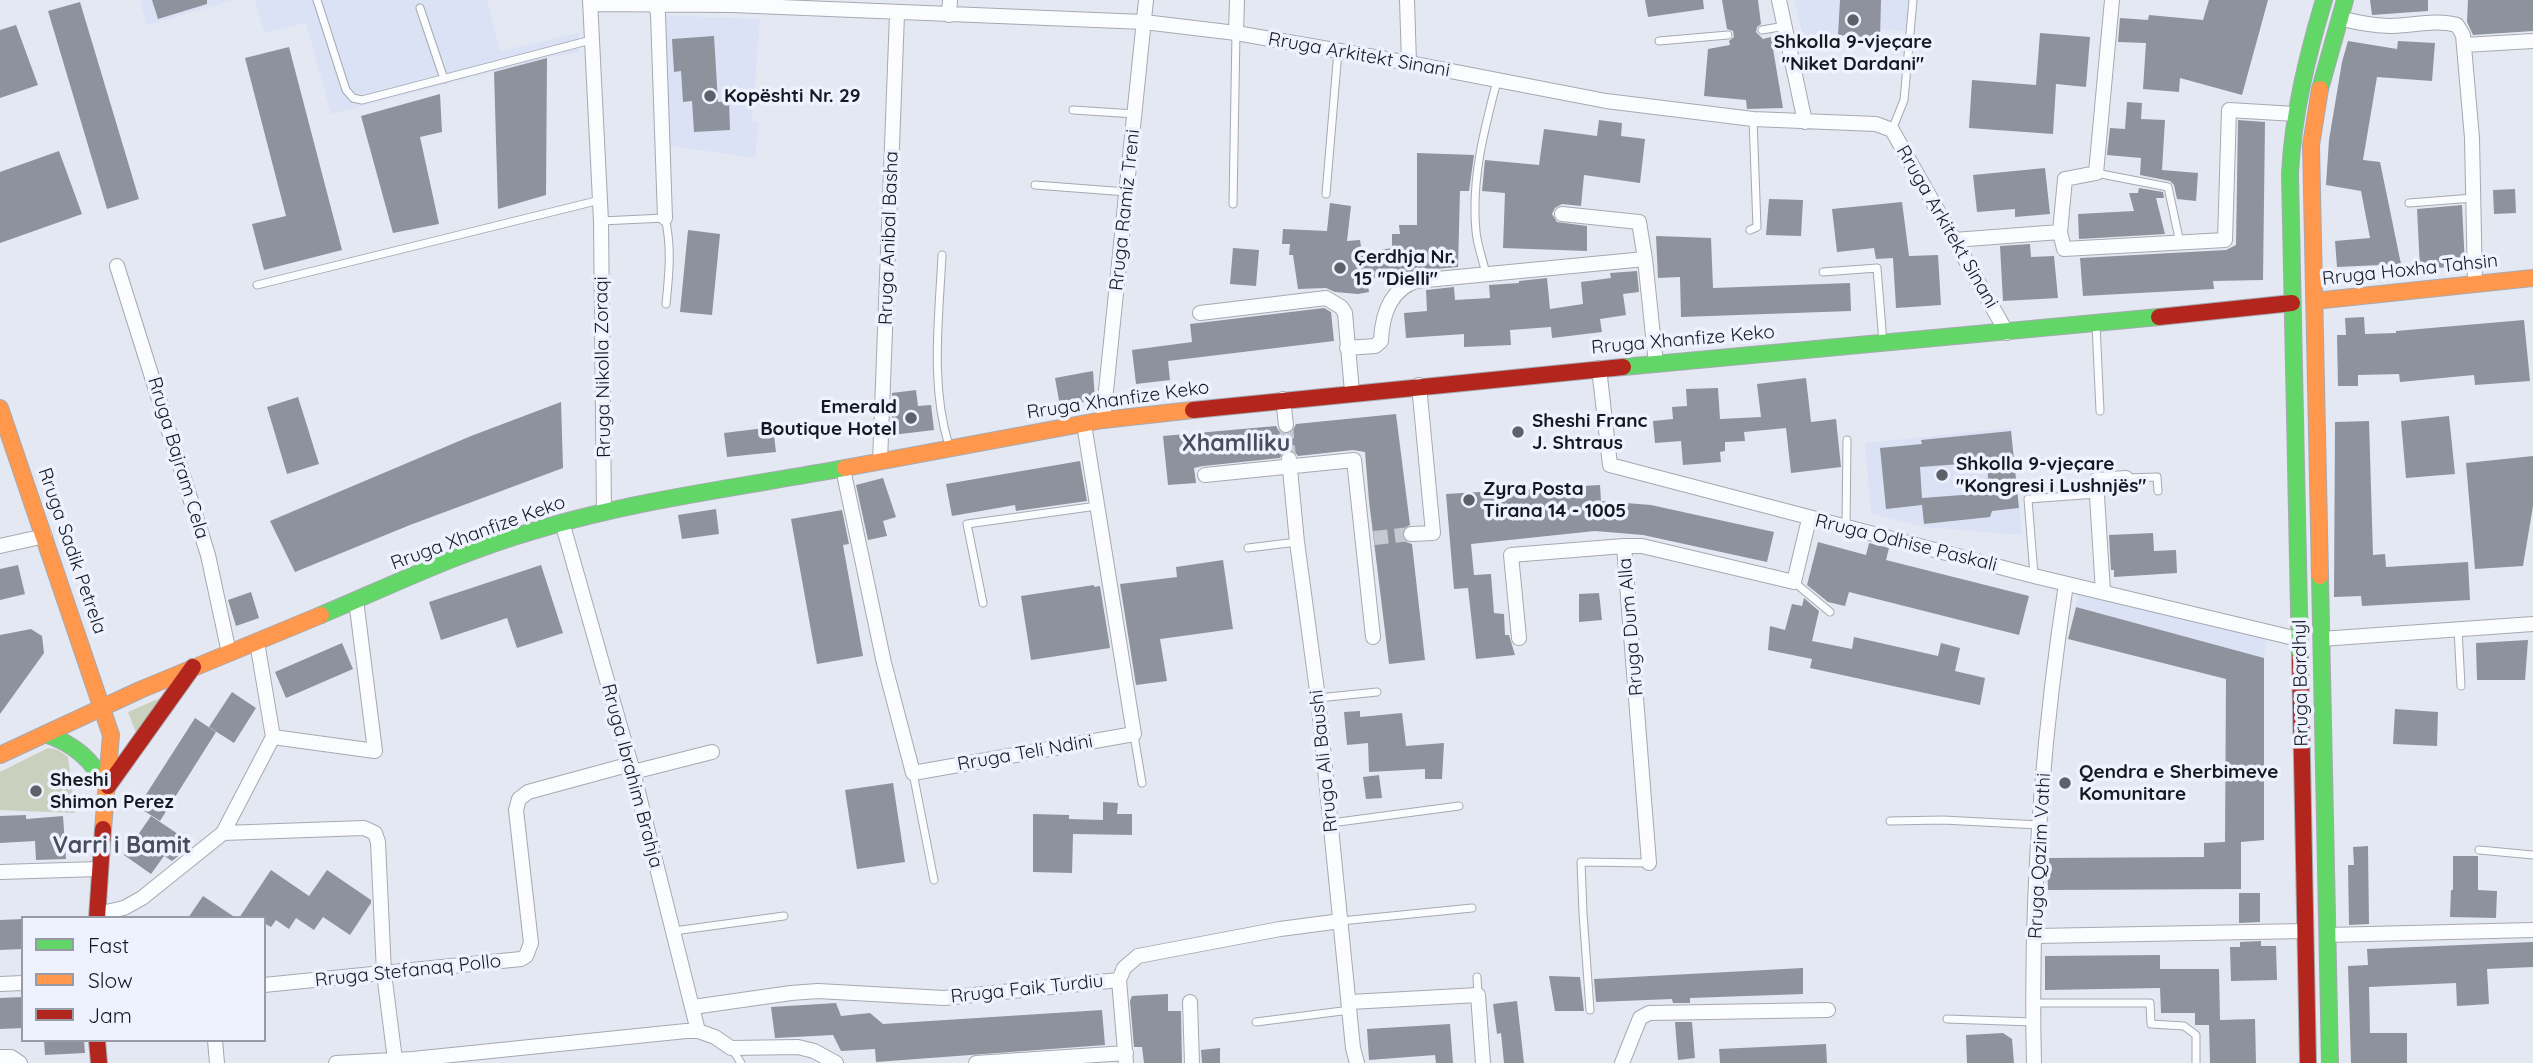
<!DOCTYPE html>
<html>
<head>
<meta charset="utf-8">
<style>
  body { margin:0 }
  #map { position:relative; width:2533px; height:1063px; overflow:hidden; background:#e4e8f2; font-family:Quicksand,sans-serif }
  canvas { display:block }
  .legend { position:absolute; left:21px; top:916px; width:245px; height:126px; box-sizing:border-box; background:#eef2fe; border:2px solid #989ba5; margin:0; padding:9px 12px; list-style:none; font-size:21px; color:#161920 }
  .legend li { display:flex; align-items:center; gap:14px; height:35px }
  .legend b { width:35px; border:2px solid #989ba5 }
</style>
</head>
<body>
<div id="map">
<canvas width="2533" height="1063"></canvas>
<ul class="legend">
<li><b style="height:9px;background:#63d668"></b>Fast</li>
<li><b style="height:9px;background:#ff974d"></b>Slow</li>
<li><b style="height:9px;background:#b3261e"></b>Jam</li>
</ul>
</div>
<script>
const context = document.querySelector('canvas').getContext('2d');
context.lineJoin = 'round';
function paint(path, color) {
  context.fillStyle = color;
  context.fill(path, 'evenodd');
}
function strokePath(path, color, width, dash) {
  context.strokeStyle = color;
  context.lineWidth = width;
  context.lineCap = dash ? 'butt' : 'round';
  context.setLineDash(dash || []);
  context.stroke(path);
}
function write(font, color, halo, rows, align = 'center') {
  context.font = font + ' Quicksand,sans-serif';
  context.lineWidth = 7;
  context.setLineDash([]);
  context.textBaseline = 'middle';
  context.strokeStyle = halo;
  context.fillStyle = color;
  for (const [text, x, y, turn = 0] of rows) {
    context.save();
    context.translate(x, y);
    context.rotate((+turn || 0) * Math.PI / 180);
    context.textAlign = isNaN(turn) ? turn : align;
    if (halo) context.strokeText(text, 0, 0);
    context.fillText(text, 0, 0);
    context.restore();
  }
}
paint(new Path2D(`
  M140,0H234L147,25Z
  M255,0H487L500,51L579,33V52L547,58L331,114L306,23L264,33Z
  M1794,0H1908L1906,31L1881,29L1880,38L1835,35L1832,46L1804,40Z
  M662,15L760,19L752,121L759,123L755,158L670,146Z
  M2011,428L2022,535L1924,527L1871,514L1865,443Z
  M2078,594L2266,638L2264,658L2076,607Z`), '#dbe2f5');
paint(new Path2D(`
  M165,696L138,738L128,712Z
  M48,748L58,750L68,757L75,813L0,810V772Z`), '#c9d0bd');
paint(new Path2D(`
  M152,0H207V4L158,19Z
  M1645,0H1703L1704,9L1648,17Z
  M1722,0H1758L1761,24L1757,27L1756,32L1763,39L1771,37L1783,108L1747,109L1746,100L1704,96L1708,49L1730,45L1729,41L1734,37L1733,31L1727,29Z
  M1840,0H1881L1880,38L1838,35Z
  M2209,0H2268L2242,95L2180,78L2179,92L2143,89L2146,43L2118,42L2120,18L2148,20L2149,15L2203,20Z
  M2370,0H2428V11L2372,15Z
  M2468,0H2533V31L2473,35L2467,22Z
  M80,2L139,199L107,209L48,11Z
  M16,25L38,85L0,98V30Z
  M2040,33L2090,37L2086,87L2056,84L2053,134L1969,128L1972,80L2036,85Z
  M714,36L718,102L729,101L730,130L694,132L692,101L683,102L681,71L674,72L672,39Z
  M2348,41L2397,49L2398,41L2435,43L2432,81L2377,77L2363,160L2380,162L2401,264L2337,267L2335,241L2370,238L2361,191L2326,185L2329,140L2342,62Z
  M289,47L342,250L264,270L252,224L286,216L245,58Z
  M547,58L546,195L498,209L494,72Z
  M440,94L442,132L420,137L439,224L393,233L361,116Z
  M2127,102L2142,103L2141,119L2165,120L2162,170L2198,173L2196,201L2177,199L2174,185L2170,181L2140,175L2141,158L2107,155L2110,128L2125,129Z
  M1599,120L1622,123L1621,136L1645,139L1640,183L1584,175L1581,206L1562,204L1555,208L1552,214L1557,222L1587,226V251L1503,248L1505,193L1482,191L1485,160L1539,165L1544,129L1597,136Z
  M2238,120L2265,122L2263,280L2213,281L2214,289L2083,296L2080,258L2226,250L2236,245Z
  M59,151L82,214L0,243V172Z
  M1417,153L1474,155L1469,191H1460L1458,267L1415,271L1367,280L1369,292L1358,294L1335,292L1326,288L1298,289L1293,255H1289L1290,244H1282L1283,229L1327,231L1330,203L1351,206L1347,241L1360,240L1362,253L1392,248V234H1400L1399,225H1417Z
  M2045,168L2050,214L2015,217V209L1977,212L1973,175Z
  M2139,188L2163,192L2164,198H2156L2165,234L2079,239L2078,214L2134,211L2129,193H2138Z
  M2515,189L2516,213L2494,214L2493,190Z
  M1769,199L1803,200L1801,236L1766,235Z
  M1902,202L1909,256L1938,255L1941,305L1896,308L1893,258L1876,259L1874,248L1837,252L1832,209Z
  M2462,205L2465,266L2420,269L2417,209Z
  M688,230L720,234L712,315L680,312Z
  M1656,236L1711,238L1713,288L1850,283L1851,311L1681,317L1680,277L1658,278Z
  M2030,244L2031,257L2054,256L2058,298L2003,301L2000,246Z
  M1233,248L1259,250L1256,286L1230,284Z
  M1637,271L1639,292L1623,294L1626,315L1600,319L1602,332L1552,338L1551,327L1510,330L1511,345L1464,347V334L1406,338L1404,313L1427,311L1426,290L1454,287L1455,300L1490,298L1489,285L1519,283V281L1547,278L1550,309L1583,304L1581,282L1611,278L1610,273Z
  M1324,308L1331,312L1334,341L1168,361L1170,380L1136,384L1132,350L1192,342L1190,324Z
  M2364,317L2365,334L2396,333V331L2524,320L2530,381L2475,385L2474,375L2400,382L2399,374L2358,375V386H2338L2337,335H2346L2345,318Z
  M1093,371L1095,400L1060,406L1055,378Z
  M1806,378L1811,422L1836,419L1841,467L1791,473L1786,428L1744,432L1745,441L1725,442V451L1720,452L1721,462L1683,465L1681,441L1655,443L1653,421L1673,419L1672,407L1687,406L1686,389L1718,388L1720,419L1761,417L1757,384Z
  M916,390L918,406L931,405L934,430L892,435V393Z
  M298,397L319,464L287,474L267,407Z
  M561,402L563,468L410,525L295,572L270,521L471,436Z
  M1396,414L1410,525L1403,529L1402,535L1406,542L1412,544L1425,660L1389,664L1369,501L1365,452L1353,450L1298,456L1294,451L1287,450L1283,452L1280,458L1203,466L1194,468L1196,483L1168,485L1163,436L1276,426L1279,431L1286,435L1292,432L1296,424Z
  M2449,416L2455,474L2406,478L2401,421Z
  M2369,421L2373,555L2385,554L2386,567L2468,562L2470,600L2362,606L2361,596L2334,597L2335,422Z
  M773,427L776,452L727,457L724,433Z
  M2011,431L2019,508L1992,511L1990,517L1924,524L1922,505L1886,509L1880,448L1922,444L1921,440ZM1987,462L1989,493L1922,498L1920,467Z
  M2533,456V506L2523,566L2475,569L2466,463Z
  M1080,461L1087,501L1016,511L1015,505L952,516L946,484Z
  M883,478L896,517L883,521L887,536L868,540L856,485Z
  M1600,485L1601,501L1651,505L1774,532L1767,562L1643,535L1595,531L1471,544L1474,575L1491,574L1494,613L1504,614L1505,635H1509L1515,655L1476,659L1468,588L1454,589L1446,494Z
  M716,509L719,534L682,539L678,515Z
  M842,510L849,544L843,545L863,656L817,664L791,519Z
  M2153,533L2154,551L2176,550L2177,573L2114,577V570H2111L2109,535Z
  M1818,542L1866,555L1869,543L1889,548L1886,560L2029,596L2019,635L1849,592L1845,606L1828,602L1807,585Z
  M1223,560L1233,629L1160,639L1167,681L1136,685L1120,584L1177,577L1176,567Z
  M18,565L25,594L0,600V569Z
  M541,565L563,633L517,648L507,618L441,640L429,602Z
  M1094,585V587L1100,586L1110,648L1031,660L1021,596Z
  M251,592L259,618L236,626L228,600Z
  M1599,593L1602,620L1579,622V594Z
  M1804,598L1819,611L1812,641L1852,649L1854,637L1938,656L1941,643L1960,648L1955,671L1985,678L1980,705L1810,668L1812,659L1768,650L1770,626L1785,630L1792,604L1802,606Z
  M2076,607L2264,658V840L2241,842V889L2048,890L2047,858L2204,857V843L2225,842L2226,679L2068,639Z
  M31,629L42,636L44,653L0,714V635Z
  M2528,640L2525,680H2477L2476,643Z
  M342,643L353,669L286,698L275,672Z
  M232,692L256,708L234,743L209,727Z
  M2395,709L2438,712L2437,746L2393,744Z
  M1360,711V717L1402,713L1406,746L1444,743L1442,779H1425V769L1369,772L1368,743L1347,745L1344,712Z
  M195,718L216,732L160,821L138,807Z
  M1379,775L1382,798L1366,799L1363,777Z
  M893,783L905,862L857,869L845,790Z
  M1103,802L1118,803L1117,814H1132V835L1073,834L1072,873L1033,872V814L1069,815V819L1103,820Z
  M26,815V819L63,816L66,859L36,860L35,841L0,843V816Z
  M151,816L190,842L182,853L172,861L164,856L151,874L124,855Z
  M2368,846L2369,924L2349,925L2348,865H2354L2353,847Z
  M2453,856H2478V890L2497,891L2496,918L2450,917L2451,890H2453Z
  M271,870L309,896L327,870L371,900V903L350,935L323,917L314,930L296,918L289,929L276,920L271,927L264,923V918H239Z
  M2239,893H2260V922L2239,923Z
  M203,896L236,918H188Z
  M23,919V949L0,950V920Z
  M2261,941V946H2276L2277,980L2231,981L2230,947H2240V942Z
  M2533,942V967L2487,969L2489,1004L2457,1006L2456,983L2369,987L2370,1033H2407V1063H2351L2348,966L2368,965L2367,949Z
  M2160,955V969H2219L2220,1020L2255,1019L2256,1063H2210L2209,1025H2195V1013H2161L2160,988L2045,990V956Z
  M1803,968V994L1690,998V1003H1673L1672,999L1596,1002L1594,979Z
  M1549,976L1580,977L1584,1011H1555Z
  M1168,994V1011H1181L1182,1063H1144L1142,1047H1134L1130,1001L1132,996Z
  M23,997V1028L0,1029V998Z
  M1517,1001L1524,1063H1504L1501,1033L1497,1034L1493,1004Z
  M836,1003L841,1016L870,1013L883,1024L1102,1010L1105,1045L876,1062L875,1049L841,1051L833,1035L775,1038L771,1007Z
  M1675,1022H1692L1695,1058L1678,1060Z
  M1450,1024L1453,1063H1436L1435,1055L1369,1060L1367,1029Z
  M2003,1033L2012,1039L2014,1063H1967L1966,1035Z
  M44,1040H84L85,1053L45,1055Z
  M1826,1044L1827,1063H1720L1719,1049Z
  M1220,1048V1063H1202L1201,1050Z`), '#8e929d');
strokePath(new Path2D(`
  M1286,425L1289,459
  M1374,538L1411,534`), '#c5c9d2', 14, [14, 7]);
const lane = new Path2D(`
  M317,0L346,90L353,98L362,100L591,40
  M420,8L444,79
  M1762,30L1785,26
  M1659,41L1728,35
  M1073,110L1135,114
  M1892,130L1904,100L1913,0
  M2096,173L2168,187L2180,243
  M1035,185L1127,192
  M1326,194L1338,51
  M2409,203L2473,198
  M1233,204L1236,33
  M601,221L665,218C672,247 669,275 666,304
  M1750,230L1757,227L1753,119
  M942,255C939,318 930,385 949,446
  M1823,272L1877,268L1883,342
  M1486,274C1483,260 1477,245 1476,231C1471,180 1484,130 1497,81
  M257,285L600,200
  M2096,324L2100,411
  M2126,478L2157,477L2158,491
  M1846,527L1847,440
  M1248,548L1297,542
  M2034,575L2028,499L2097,494
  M1794,582L1830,612
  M983,603L967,524L1097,506
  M2458,629L2461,686
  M1318,698L1377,692
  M1134,735L1142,783
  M913,773L934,880
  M1890,821L1943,820L2039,825
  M1331,823L1459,806
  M2479,850L2533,855
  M1341,921L1472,908
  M674,931L784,916
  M1477,977L1478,995
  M2034,1003H2150L2151,1024L2184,1026L2196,1035V1063
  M1590,1010L1583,913L1581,862L1649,863
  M1947,1019L2033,1022
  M1256,1022L1350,1010
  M732,1049L741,1063`);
const street = new Path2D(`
  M590,0L601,221L604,512
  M1407,0L1409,63
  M1779,0L1805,122
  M655,3L658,14L665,218
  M590,4L732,5L1144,22L1236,33L1409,63L1606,101L1753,119L1876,124L1892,130L2007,333
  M949,15L950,0
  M2339,18C2356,22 2372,26 2390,26C2412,26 2435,19 2457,25L2463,35L2472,138L2475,284
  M1236,33L1237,0
  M2464,45L2533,41
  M1562,214L1639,222L1645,259
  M2060,232L2065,179L2096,173L2112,0
  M1954,240L2060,232L2064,249L2225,240L2229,110L2295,114
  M117,266L208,555L229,653
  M1200,313L1326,298L1341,307L1345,313L1352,392
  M1347,348L1375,346L1381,341C1382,315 1390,290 1416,281L1645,259L1656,364
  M1599,368L1610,465L2034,576L2298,639
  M1283,399L1286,425
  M1103,420L1146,0
  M1289,459L1297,542L1318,698L1353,1048L1357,1063
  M880,462L897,14
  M843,469L884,663L913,773L1134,734L1084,424
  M1205,475L1354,460L1373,637
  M562,522L633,772L698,1031
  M1411,534L1433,533L1419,385
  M0,546L45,536
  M1624,546L1649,863
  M2103,592L2096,480L2126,478
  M1519,638L1511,555L1624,546H1642L1794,582L1809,519
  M2321,639L2533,624
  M273,737L375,751L356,600
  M633,772L712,752
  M223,833L364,828L375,833L378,842L384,973L395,1060
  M0,872L99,869
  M97,914L124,908L142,898L223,833L273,737L257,642
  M2327,935L2533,930
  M2036,936L2305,931
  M1119,980L1126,1063
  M0,984L23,983
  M264,985L521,959L526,956L531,943L516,810L519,799L528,792L631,764
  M1190,1002L1192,1063
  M1350,1002L1478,995L1483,1063
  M693,1007L791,993L818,991L944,998L1119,980L1124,968L1138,956L1280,929L1341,921
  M215,1040L217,1063
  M0,1057H11L20,1063
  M336,1063L413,1059L686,1031H698L715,1037L731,1048L798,1047L814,1051L836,1063
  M976,1063L1126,1053
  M1622,1063L1640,1018L1649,1013L1828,1010
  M2034,1063C2030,905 2042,740 2066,584`);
const fast = new Path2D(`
  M2320,89L2345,0
  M1623,367L2159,317
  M2320,576L2330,1063
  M321,615C390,586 460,552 533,531C634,500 741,487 845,468
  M2300,658L2290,174C2293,114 2307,57 2324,0
  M45,734C75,744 92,760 107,787`);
const slow = new Path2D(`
  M2320,89L2311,145L2320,576
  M2314,301L2533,278
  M0,408L111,735L103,829
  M845,468L1103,420L1193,410
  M0,755L140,690L321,615`);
const jam = new Path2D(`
  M2159,317L2292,303
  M1193,410L1623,367
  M2300,658L2308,1063
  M108,786L193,667
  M97,918L103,829
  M97,1040L99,1063`);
strokePath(lane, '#a6a9b1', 9);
strokePath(street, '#a6a9b1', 16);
strokePath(fast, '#a6a9b1', 18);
strokePath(slow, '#a6a9b1', 18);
strokePath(jam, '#a6a9b1', 18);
strokePath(lane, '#fbfcfd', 7);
strokePath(street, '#fbfcfd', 14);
strokePath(fast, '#63d668', 16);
strokePath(slow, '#ff974d', 16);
strokePath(jam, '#b3261e', 16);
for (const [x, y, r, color] of [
  [1853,20,7,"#5e616a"],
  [710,96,7,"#5e616a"],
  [1340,268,7,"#5e616a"],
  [911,418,7,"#5e616a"],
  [1518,432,7,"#5e616a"],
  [1942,475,7,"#5e616a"],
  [1469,500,7,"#5e616a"],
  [2065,783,7,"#5e616a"],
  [36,791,7,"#5e616a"]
]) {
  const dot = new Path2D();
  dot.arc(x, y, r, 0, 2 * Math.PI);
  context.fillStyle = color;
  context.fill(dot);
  strokePath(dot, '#eef2fe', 2.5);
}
write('bold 19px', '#161920', '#eef2fe', [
  ["Shkolla 9-vjeçare",1853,42,"center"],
  ["\"Niket Dardani\"",1853,64,"center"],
  ["Kopështi Nr. 29",724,96],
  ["Çerdhja Nr.",1354,257],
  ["15 \"Dielli\"",1354,279],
  ["Emerald",897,407,"right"],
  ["Boutique Hotel",897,429,"right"],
  ["Sheshi Franc",1532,421],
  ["J. Shtraus",1532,443],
  ["Shkolla 9-vjeçare",1956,464],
  ["\"Kongresi i Lushnjës\"",1956,486],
  ["Zyra Posta",1483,489],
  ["Tirana 14 - 1005",1483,511],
  ["Qendra e Sherbimeve",2079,772],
  ["Komunitare",2079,794],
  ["Sheshi",50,780],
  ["Shimon Perez",50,802]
], 'left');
write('19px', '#161920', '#eef2fe', [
  ["Rruga Arkitekt Sinani",1359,55,10],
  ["Rruga Ramiz Treni",1125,210,-84],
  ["Rruga Arkitekt Sinani",1947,227,60],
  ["Rruga Anibal Basha",889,238,-88],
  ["Rruga Hoxha Tahsin",2410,270,-6],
  ["Rruga Xhanfize Keko",1683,340,-5],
  ["Rruga Nikolla Zoraqi",603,367,-91],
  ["Rruga Xhanfize Keko",1118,400,-8],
  ["Rruga Bajram Cela",178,458,73],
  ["Rruga Xhanfize Keko",478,533,-20],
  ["Rruga Odhise Paskali",1906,543,14],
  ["Rruga Sadik Petrela",72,551,71],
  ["Rruga Dum Alla",1631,627,-95],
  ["Rruga Bardhyl",2301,683,-91],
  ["Rruga Teli Ndini",1025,753,-10],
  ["Rruga Ali Baushi",1324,761,-96],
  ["Rruga Ibrahim Brahja",632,776,75],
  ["Rruga Qazim Vathi",2040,856,-87],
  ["Rruga Stefanaq Pollo",408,971,-6],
  ["Rruga Faik Turdiu",1027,989,-6]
]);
write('bold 23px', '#484e5e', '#eef2fe', [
  ["Xhamlliku",1236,444],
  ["Varri i Bamit",122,846]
]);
</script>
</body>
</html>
